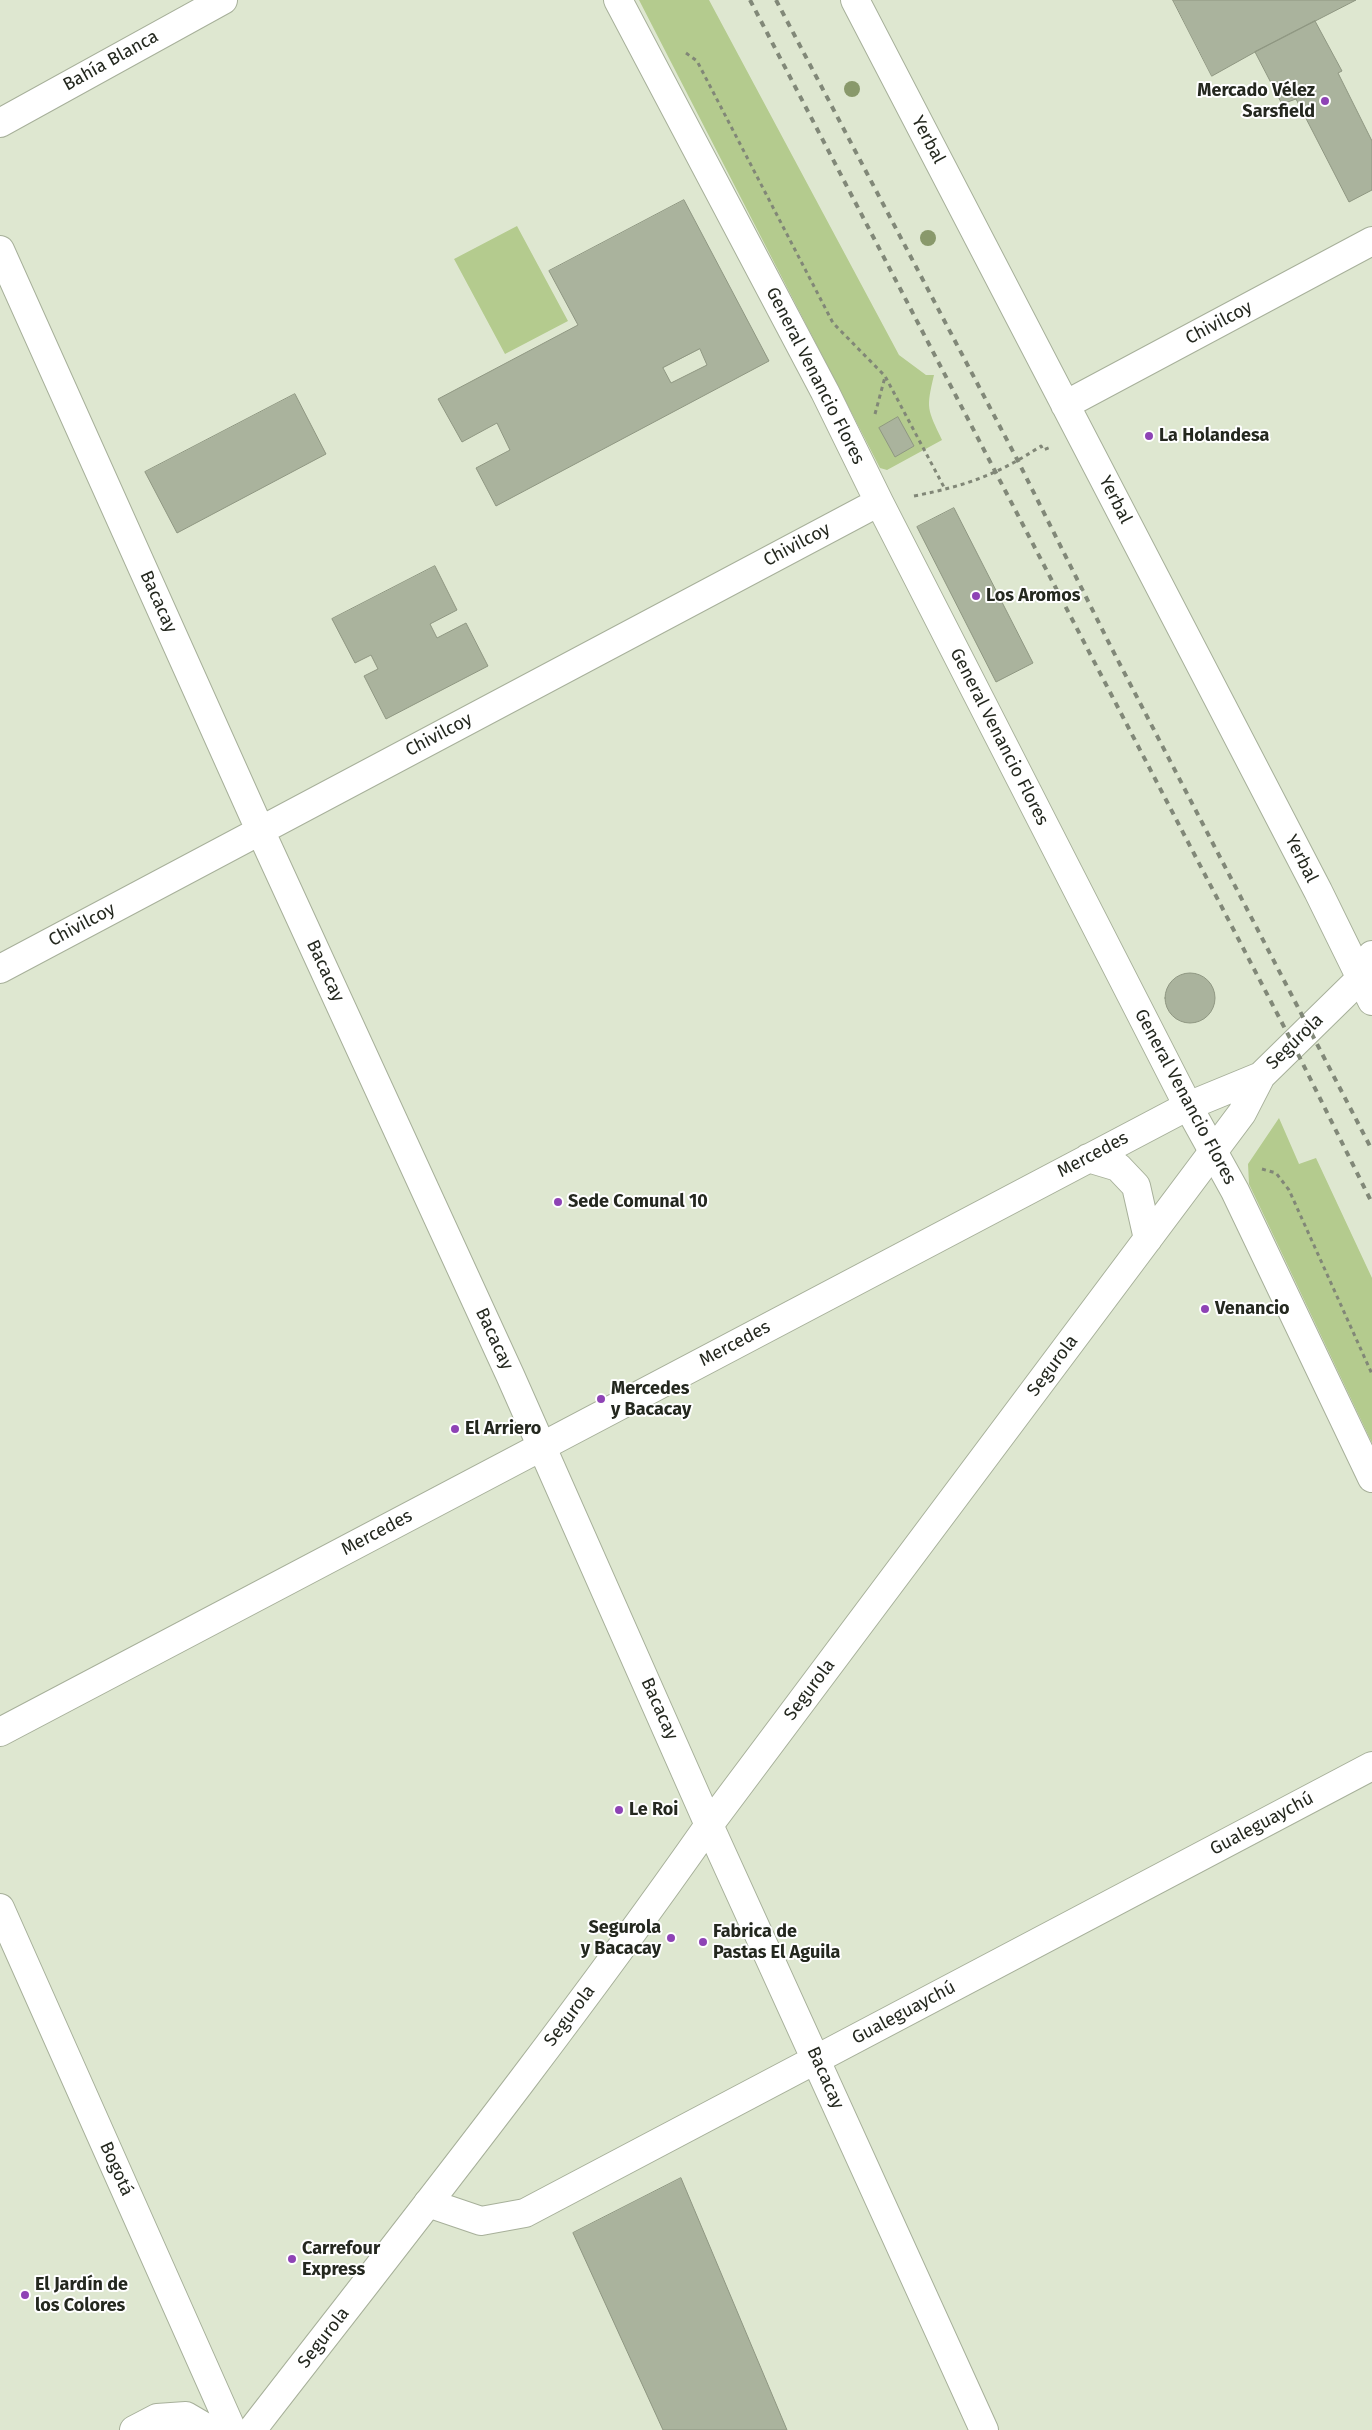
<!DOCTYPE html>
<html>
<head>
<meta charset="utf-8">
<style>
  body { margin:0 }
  canvas { display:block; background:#dee7d0 }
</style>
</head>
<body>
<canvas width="1372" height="2430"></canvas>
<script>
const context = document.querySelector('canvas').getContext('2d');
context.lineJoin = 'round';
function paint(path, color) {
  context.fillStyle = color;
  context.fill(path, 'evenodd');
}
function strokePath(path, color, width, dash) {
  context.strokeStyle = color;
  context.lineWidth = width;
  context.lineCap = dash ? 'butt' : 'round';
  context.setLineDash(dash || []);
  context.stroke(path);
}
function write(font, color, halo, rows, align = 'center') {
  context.font = font + ' "Fira Sans",sans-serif';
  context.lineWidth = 4;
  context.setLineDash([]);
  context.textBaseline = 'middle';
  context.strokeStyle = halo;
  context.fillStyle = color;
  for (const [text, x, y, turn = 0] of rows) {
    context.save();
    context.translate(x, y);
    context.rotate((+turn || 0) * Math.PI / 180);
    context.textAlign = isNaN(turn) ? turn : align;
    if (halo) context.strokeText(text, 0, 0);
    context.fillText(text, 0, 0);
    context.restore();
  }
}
paint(new Path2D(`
  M639,0H709L899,355L926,375H934C926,409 927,408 942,440L887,470L880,468Z
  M517,226L568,321L505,354L454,259Z
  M1279,1118L1299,1164L1316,1158L1372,1278V1443L1249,1184L1248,1164Z`), '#b4cb8e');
const building = new Path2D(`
  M1173,0H1356L1255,52L1212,76Z
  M1315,21L1342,71L1338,73L1372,141V190L1349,202L1296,99L1282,104L1255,52Z
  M684,200L769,361L496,506L476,468L510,450L497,423L462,442L438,399L578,325L549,271ZM700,349L707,365L671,383L663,368Z
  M295,394L326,454L177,533L145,472Z
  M898,417L914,446L895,457L879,428Z
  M954,508L1033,663L996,682L917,527Z
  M435,566L457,610L430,624L437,638L466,623L488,666L386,719L364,676L378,669L371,655L355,663L332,619Z
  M1165 998a25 25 0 1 1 50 0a25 25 0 1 1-50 0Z
  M681,2178L787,2430H663L573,2233Z`);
paint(building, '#aab39d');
strokePath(building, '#8f9782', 1);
const minor = new Path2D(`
  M618,0L825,392L879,502L1188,1106L1235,1191L1372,1478
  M855,0L1318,891L1372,1001
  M0,123L223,0
  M0,250L260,830L510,1375L709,1825L984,2430
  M1065,405L1372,241
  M0,969L879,502
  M0,1908L232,2430
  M428,2203L481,2221L525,2213L1372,1766
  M134,2430L157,2418L186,2416L210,2430`);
const tertiary = new Path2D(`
  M1088,1158L1118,1167L1136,1186L1148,1239
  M0,1732L1188,1106L1261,1076
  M252,2430C407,2230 564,2032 709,1825L1242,1113L1261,1076L1361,978L1372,955`);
strokePath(minor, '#a7b09a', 30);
strokePath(tertiary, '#a7b09a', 30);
strokePath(new Path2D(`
  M686,53L697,61L833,323L885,376L945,489
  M875,414L885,377
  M914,496C965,486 997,475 1041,446L1043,450L1051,447
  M1262,1169L1276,1173L1289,1190L1372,1374`), '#818777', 3, [4, 4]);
strokePath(minor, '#fff', 28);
strokePath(tertiary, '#fff', 28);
strokePath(new Path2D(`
  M750,0L1293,1044L1372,1203
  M776,0L1018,461L1112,649L1372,1150`), '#818878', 4, [6, 6]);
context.fillStyle = '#89996b';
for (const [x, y] of [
  [852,89],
  [928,238]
]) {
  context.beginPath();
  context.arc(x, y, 8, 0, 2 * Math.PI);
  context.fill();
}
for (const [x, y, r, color] of [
  [1325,101,5,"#8e43b5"],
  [1149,436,5,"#8e43b5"],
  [976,596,5,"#8e43b5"],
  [558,1202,5,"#8e43b5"],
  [1205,1309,5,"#8e43b5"],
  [601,1399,5,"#8e43b5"],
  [455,1429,5,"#8e43b5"],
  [619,1810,5,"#8e43b5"],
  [671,1938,5,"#8e43b5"],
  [703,1942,5,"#8e43b5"],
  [292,2259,5,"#8e43b5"],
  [25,2295,5,"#8e43b5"]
]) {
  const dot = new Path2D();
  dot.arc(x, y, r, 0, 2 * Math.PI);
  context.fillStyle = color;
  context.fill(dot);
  strokePath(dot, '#fff', 2);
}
write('18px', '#24281f', '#fff', [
  ["Bahía Blanca",111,61,-29],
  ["Yerbal",928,140,62],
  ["Chivilcoy",1219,323,-28],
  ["General Venancio Flores",815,376,63],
  ["Yerbal",1115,500,63],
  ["Chivilcoy",797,545,-28],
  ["Bacacay",158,602,66],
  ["Chivilcoy",439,735,-28],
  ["General Venancio Flores",999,737,63],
  ["Yerbal",1301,859,63],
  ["Chivilcoy",82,925,-28],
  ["Bacacay",325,971,65],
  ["Segurola",1295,1042,-44],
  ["General Venancio Flores",1185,1097,62],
  ["Mercedes",1093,1155,-28],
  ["Bacacay",494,1339,65],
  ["Mercedes",735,1344,-28],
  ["Segurola",1053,1366,-53],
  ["Mercedes",377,1533,-28],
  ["Segurola",810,1690,-53],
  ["Bacacay",659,1709,66],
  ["Gualeguaychú",1262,1824,-28],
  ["Gualeguaychú",904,2013,-28],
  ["Segurola",570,2016,-53],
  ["Bacacay",825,2078,66],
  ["Bogotá",116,2169,66],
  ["Segurola",324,2338,-52]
]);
write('bold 18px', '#24281f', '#fff', [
  ["Mercado Vélez",1315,91,"right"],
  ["Sarsfield",1315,112,"right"],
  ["La Holandesa",1159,436],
  ["Los Aromos",986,596],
  ["Sede Comunal 10",568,1202],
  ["Venancio",1215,1309],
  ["Mercedes",611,1389],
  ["y Bacacay",611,1410],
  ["El Arriero",465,1429],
  ["Le Roi",629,1810],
  ["Segurola",661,1928,"right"],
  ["y Bacacay",661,1949,"right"],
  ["Fabrica de",713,1932],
  ["Pastas El Aguila",713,1953],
  ["Carrefour",302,2249],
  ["Express",302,2270],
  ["El Jardín de",35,2285],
  ["los Colores",35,2306]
], 'left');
</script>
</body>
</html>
